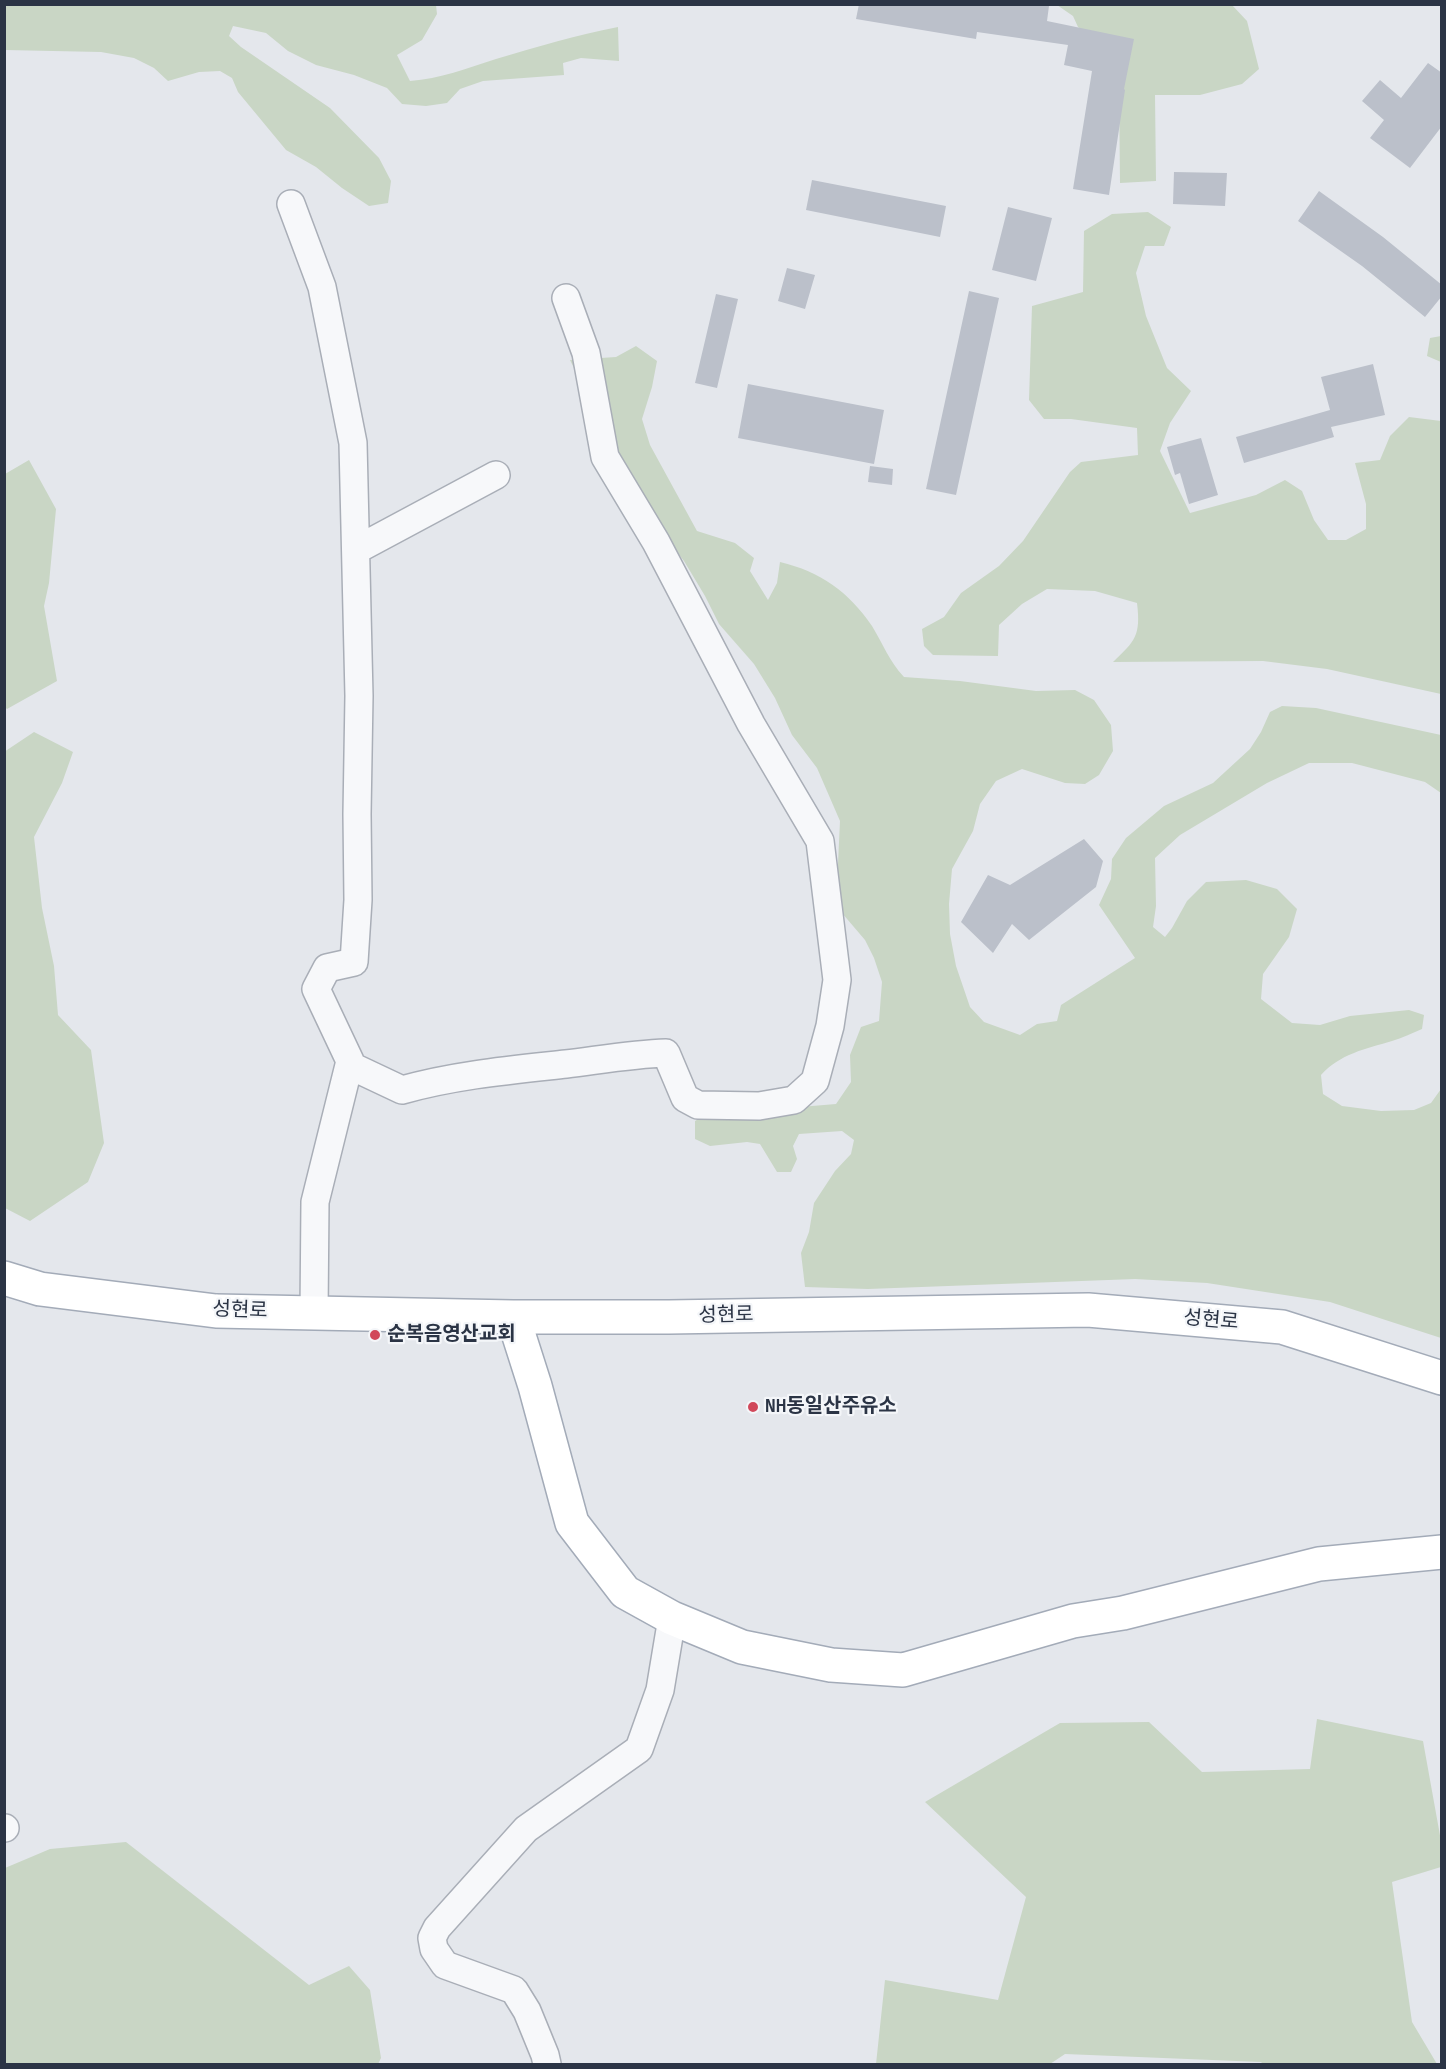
<!DOCTYPE html>
<html>
<head>
<meta charset="utf-8">
<style>
  body { margin:0 }
  #map { position:relative; width:1446px; height:2069px; overflow:hidden; background:#e4e7ec; font-family:"Sofia Sans Condensed",sans-serif }
  canvas { display:block }
  .frame { position:absolute; inset:0; border:6px solid #2b3445; pointer-events:none }
</style>
</head>
<body>
<div id="map">
<canvas width="1446" height="2069"></canvas>
<div class="frame"></div>
</div>
<script>
const context = document.querySelector('canvas').getContext('2d');
context.lineJoin = 'round';
function paint(path, color) {
  context.fillStyle = color;
  context.fill(path, 'evenodd');
}
function strokePath(path, color, width, dash) {
  context.strokeStyle = color;
  context.lineWidth = width;
  context.lineCap = dash ? 'butt' : 'round';
  context.setLineDash(dash || []);
  context.stroke(path);
}
function write(font, color, halo, rows, align = 'center') {
  context.font = font + ' "Sofia Sans Condensed","Noto Sans KR",sans-serif';
  context.lineWidth = 4.5;
  context.setLineDash([]);
  context.textBaseline = 'middle';
  context.strokeStyle = halo;
  context.fillStyle = color;
  for (const [text, x, y, turn = 0] of rows) {
    context.save();
    context.translate(x, y);
    context.rotate((+turn || 0) * Math.PI / 180);
    context.textAlign = isNaN(turn) ? turn : align;
    if (halo) context.strokeText(text, 0, 0);
    context.fillText(text, 0, 0);
    context.restore();
  }
}
paint(new Path2D(`
  M4,5H436L437,14L422,40L397,55L410,81C440,79 467,68 496,59C537,47 576,35 618,27L619,61L581,58L563,63L564,75L483,81L460,89L447,103L426,106L402,104L387,88L354,75L316,65L288,51L266,33L233,26L229,36L241,47L330,108L379,158L391,181L388,203L369,206L342,188L316,167L286,150L238,92L232,78L220,71L199,72L168,81L154,68L134,58L101,52L5,50Z
  M1057,5H1232L1247,21L1259,69L1242,84L1200,95H1155L1156,181L1120,183L1119,83L1096,40L1078,27L1073,16Z
  M1148,212L1171,227L1164,246H1145L1136,273L1146,316L1167,368L1191,391L1170,423L1160,451L1190,513L1256,495L1285,480L1302,491L1314,520L1328,540H1346L1366,529V504L1355,463L1380,460L1390,436L1409,417L1441,421V694L1327,669L1263,661L1113,662C1135,641 1141,636 1137,603L1095,591L1047,589L1022,604L999,625L998,656L933,655L924,646L922,629L944,617L961,593L999,566L1023,541L1070,472L1081,462L1138,455L1137,428L1071,419H1044L1029,400L1032,306L1083,292L1084,231L1112,214Z
  M1441,336H1442L1441,362L1427,356L1430,338Z
  M636,346L657,361L652,387L642,419L650,445L697,531L735,543L754,558L750,571L768,600L777,583L780,562C821,572 848,591 872,626C883,644 889,661 904,677L960,681L1036,691L1075,690L1094,700L1111,725L1113,751L1099,775L1085,784L1065,783L1022,769L996,781L980,804L973,831L952,869L949,904L950,934L956,966L970,1007L984,1022L1020,1035L1037,1024L1057,1021L1061,1005L1135,958L1099,905L1111,879L1112,859L1126,838L1164,806L1213,783L1250,749L1261,732L1270,712L1282,706L1316,708L1441,735V793L1425,782L1352,763H1309L1267,783L1180,835L1155,858L1156,906L1153,927L1165,937L1172,928L1187,901L1206,882L1246,880L1277,889L1297,909L1289,937L1263,974L1261,999L1292,1023L1320,1025L1350,1016L1409,1010L1424,1015L1422,1029C1412,1033 1402,1038 1392,1041C1365,1049 1340,1054 1321,1075L1323,1094L1342,1106L1381,1111L1414,1110L1431,1103L1441,1089V1338L1330,1302L1207,1283L1135,1279L868,1289L805,1287L801,1253L809,1232L814,1203L835,1171L851,1154L854,1140L842,1131L799,1134L793,1146L797,1159L791,1172H777L760,1144L747,1142L710,1146L695,1139V1121L746,1092L800,1107L836,1104L851,1082L850,1055L861,1027L879,1021L882,982L874,958L865,940L836,906L840,821L817,768L792,735L775,698L754,664L719,624L705,596L684,561L657,527L641,498L632,474L598,417L570,360L616,357Z
  M29,460L56,509L49,583L44,606L57,681L7,709L4,706L5,474Z
  M34,732L73,752L62,783L34,837L42,908L54,966L58,1015L91,1050L104,1143L88,1182L30,1221L5,1208L4,752Z
  M1317,1719L1423,1741L1441,1841V1867L1392,1882L1412,2022L1437,2064H1263L1261,2062L1065,2054L1050,2064H876L885,1980L998,2000L1026,1897L925,1802L1060,1723L1149,1722L1202,1772L1310,1769Z
  M126,1842L309,1985L349,1966L370,1990L381,2058L378,2064H5V1868L50,1849Z`), '#c9d6c5');
paint(new Path2D(`
  M859,4H1038L1049,6L1047,21L1134,39L1124,89L1125,90L1109,195L1073,189L1092,71L1064,65L1068,45L977,32L976,39L856,19Z
  M1428,63L1442,73V126L1410,168L1370,138L1384,120L1362,101L1380,80L1401,98Z
  M1174,172L1227,173L1225,206L1173,204Z
  M812,180L946,206L940,237L806,210Z
  M1319,191L1383,237L1442,285V296L1425,317L1362,266L1298,221Z
  M1008,207L1052,218L1036,281L992,270Z
  M787,268L815,275L805,309L778,301Z
  M969,291L999,298L956,495L926,489Z
  M716,294L738,299L717,388L695,383Z
  M1373,364L1385,415L1331,427L1334,437L1244,463L1236,437L1330,410L1321,377Z
  M748,384L884,410L874,464L738,438Z
  M1201,438L1218,495L1189,504L1180,473L1175,475L1167,447Z
  M870,466L893,469L892,485L868,482Z
  M1084,839L1103,861L1096,887L1029,940L1012,924L993,953L961,922L988,875L1010,885Z`), '#bbc0ca');
const minor = new Path2D(`
  M291,204L322,287L353,443L359,696L357,814L358,900L354,962L327,968L316,989L350,1061L315,1202L314,1313
  M356,550L496,475
  M349,1065L402,1090C455,1075 511,1070 566,1064C599,1060 633,1054 666,1053L685,1098L698,1105L759,1106L794,1100L815,1081L830,1026L837,980L820,841L751,724L656,542L605,457L586,353L566,298
  M4,1828H5
  M547,2064L545,2055L527,2011L514,1990L445,1965L434,1949L432,1938L437,1928L526,1829L639,1749L660,1690L672,1618`);
const major = new Path2D(`
  M4,1278L40,1289L216,1311L513,1317H669L1088,1310L1282,1327L1442,1378
  M513,1317L535,1386L572,1523L625,1592L672,1618L742,1647L831,1665L903,1670L1073,1621L1123,1613L1319,1564L1442,1552`);
strokePath(minor, '#a9aeb7', 30);
strokePath(major, '#a3abb8', 36);
strokePath(minor, '#f7f8fa', 27);
strokePath(major, '#fff', 33);
for (const [x, y, r, color] of [
  [375,1335,6,"#d1495b"],
  [753,1407,6,"#d1495b"]
]) {
  const dot = new Path2D();
  dot.arc(x, y, r, 0, 2 * Math.PI);
  context.fillStyle = color;
  context.fill(dot);
  strokePath(dot, '#f4f6f9', 2);
}
write('20px', '#2b3445', '#f4f6f9', [
  ["성현로",240,1311,2],
  ["성현로",726,1316,-1],
  ["성현로",1211,1321,5]
]);
write('bold 20px', '#2b3445', '#f4f6f9', [
  ["순복음영산교회",387,1335],
  ["NH동일산주유소",765,1407]
], 'left');
</script>
</body>
</html>
